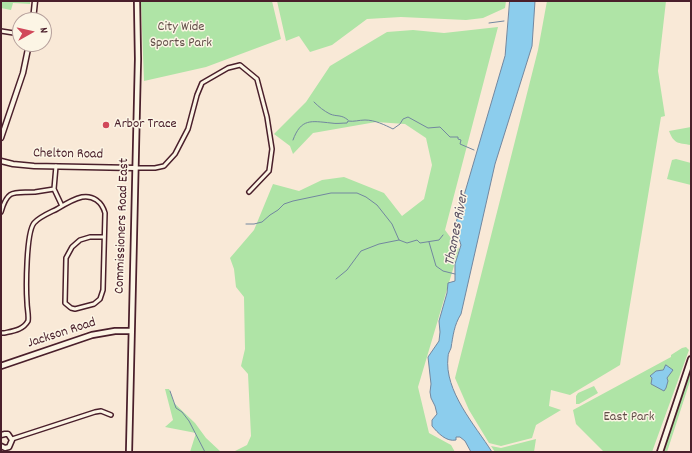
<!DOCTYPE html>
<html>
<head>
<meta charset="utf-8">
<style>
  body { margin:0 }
  #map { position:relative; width:692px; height:453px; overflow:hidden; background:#f9e9d7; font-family:Dekko,sans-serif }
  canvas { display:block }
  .frame { position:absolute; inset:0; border:2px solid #4a1f2b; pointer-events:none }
  .north { position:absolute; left:12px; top:12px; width:40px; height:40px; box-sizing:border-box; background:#fcf5e5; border:1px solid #b59f9b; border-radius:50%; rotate:82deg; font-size:11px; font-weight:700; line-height:16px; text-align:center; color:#4a1f2b }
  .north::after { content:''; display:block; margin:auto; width:14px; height:18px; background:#d1495b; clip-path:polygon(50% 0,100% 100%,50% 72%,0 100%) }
</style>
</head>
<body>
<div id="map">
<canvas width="692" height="453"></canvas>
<div class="frame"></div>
<div class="north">N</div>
</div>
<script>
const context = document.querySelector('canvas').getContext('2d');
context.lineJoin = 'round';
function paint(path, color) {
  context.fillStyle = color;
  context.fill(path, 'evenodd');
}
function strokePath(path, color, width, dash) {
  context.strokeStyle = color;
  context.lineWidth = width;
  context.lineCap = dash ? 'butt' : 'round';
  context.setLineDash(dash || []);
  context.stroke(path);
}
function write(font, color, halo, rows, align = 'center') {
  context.font = font + ' Dekko,sans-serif';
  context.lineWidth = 3;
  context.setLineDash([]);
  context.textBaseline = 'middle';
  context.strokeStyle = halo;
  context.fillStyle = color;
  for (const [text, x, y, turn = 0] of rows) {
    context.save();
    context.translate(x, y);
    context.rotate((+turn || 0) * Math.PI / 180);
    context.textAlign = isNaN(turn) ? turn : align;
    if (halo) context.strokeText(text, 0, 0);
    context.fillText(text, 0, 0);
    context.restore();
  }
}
paint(new Path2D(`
  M1,1H30V4L13,3L11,10L1,8Z
  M141,1H272L281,39L206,67L144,81Z
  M277,1H506L505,8L483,18L466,20L401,17L367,19L332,45L310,52L299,36L286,41Z
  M547,1H666L658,71L665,116L661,117L620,365L570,395L551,390L549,406L561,410L536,425L532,438L501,446L489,443L469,410L455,378L538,50Z
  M498,27L445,230L459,249L418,387L429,433L451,445L455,452H233L247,445L251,436L248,374L241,366L245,349L244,297L236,287L234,269L230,258L254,230L273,184L299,191L322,180L344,177L384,193L402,216L424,199L432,165L426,138L405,124L376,122L313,133L293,154L290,146L274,134L306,102L330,66L387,32L413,30L444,33Z
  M691,127V145C678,143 674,144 669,131Z
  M676,159L691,163V185L667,179L672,160Z
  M686,347L689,350L652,452H604L576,424L573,410L671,357V355L682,348Z
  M691,371V378L667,452H662Z
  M594,386L598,393L579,404H576V396L578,393Z
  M165,389H169L174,403L195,423L206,438L221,452H190L196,433L165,427L173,420Z
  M536,439L534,452H495L491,446L501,448Z`), '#afe4a6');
const water = new Path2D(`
  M510,1H535L532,46L495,164L461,314C454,325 453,336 451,348C450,351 448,353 448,357C444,391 475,425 492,452H471L465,441L460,437H456V440C446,442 438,433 432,426V420L437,414L435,406L431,398L430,392L431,384L428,357L439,341L440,332L439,321L447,293L448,283L455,281V264L461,245L455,226L505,56Z
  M666,365L673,370L667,378L668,381L666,388L664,391L651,384L652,378L650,376L656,371L663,370Z`);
paint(water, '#8ccded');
strokePath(water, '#72879f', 1);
strokePath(new Path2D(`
  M489,23L504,21
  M314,102C319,107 324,111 330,114C337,117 341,114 348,120
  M293,140C301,118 311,121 331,123C336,124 342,123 347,123L348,121C354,122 359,120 365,120C375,120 385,125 393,129L400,124L403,119L408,117L428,128L440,127L450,137H458V139L461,140L460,144L474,150
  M246,224H254L262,222L270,215L278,210L284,204L293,201L331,193H357L366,197L377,205L392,224L399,240L407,243L417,240L420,243L439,240L443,235
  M429,242L436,266L443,271L455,274
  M336,279L347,270L361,251L379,244L399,240
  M170,391L176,408L182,412L189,421L205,452`), '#72879f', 1);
const minor = new Path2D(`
  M1,31L20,34
  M56,166L54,189L62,206
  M135,168H155L164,166L175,154L188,129L197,95L202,83L228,68L240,65L257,79L267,117L272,149L269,171L249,192
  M1,212C8,188 14,193 35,192C41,191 48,190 54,189
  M1,333H4C13,331 23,330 28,321C29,315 27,309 27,302C26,288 26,233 34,223C39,217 49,213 57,209C65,204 73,199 82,197C93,195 102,202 105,213L103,290L100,299L94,304L75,309L71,308L65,303L66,258L72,247L80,240L90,237H104
  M12,439L95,412L101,411L111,415`);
const tertiary = new Path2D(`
  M33,20L35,1
  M1,138L23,73L29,44
  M1,161L13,164L34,166L135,168
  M1,435L5,434H8L12,440L9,447L5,448L1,446`);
const secondary = new Path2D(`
  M1,366L92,335L115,331H131
  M129,452L138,59L137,1
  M660,452L691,359`);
strokePath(minor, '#4a1f2b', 6);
strokePath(tertiary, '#4a1f2b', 7);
strokePath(secondary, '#4a1f2b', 8);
strokePath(minor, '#fcf5e5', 3);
strokePath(tertiary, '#fcf5e5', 4);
strokePath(secondary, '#fcf5e5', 4.5);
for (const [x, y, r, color] of [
  [106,125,4,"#d1495b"]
]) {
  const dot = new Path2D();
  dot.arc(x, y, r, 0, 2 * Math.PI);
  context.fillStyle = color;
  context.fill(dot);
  strokePath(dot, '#fcf5e5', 1.5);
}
write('14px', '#63504a', '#fcf5e5', [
  ["City Wide",181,28],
  ["Sports Park",181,44],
  ["East Park",629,418]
]);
write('14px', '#4a1f2b', '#fcf5e5', [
  ["Arbor Trace",114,125]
], 'left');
write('14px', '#4a1f2b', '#fcf5e5', [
  ["Chelton Road",68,155,1],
  ["Commissioners Road East",123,226,-88],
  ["Jackson Road",62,334,-18]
]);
write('italic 15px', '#5e5365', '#fcf5e5', [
  ["Thames River",458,229,-79]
]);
</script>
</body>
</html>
